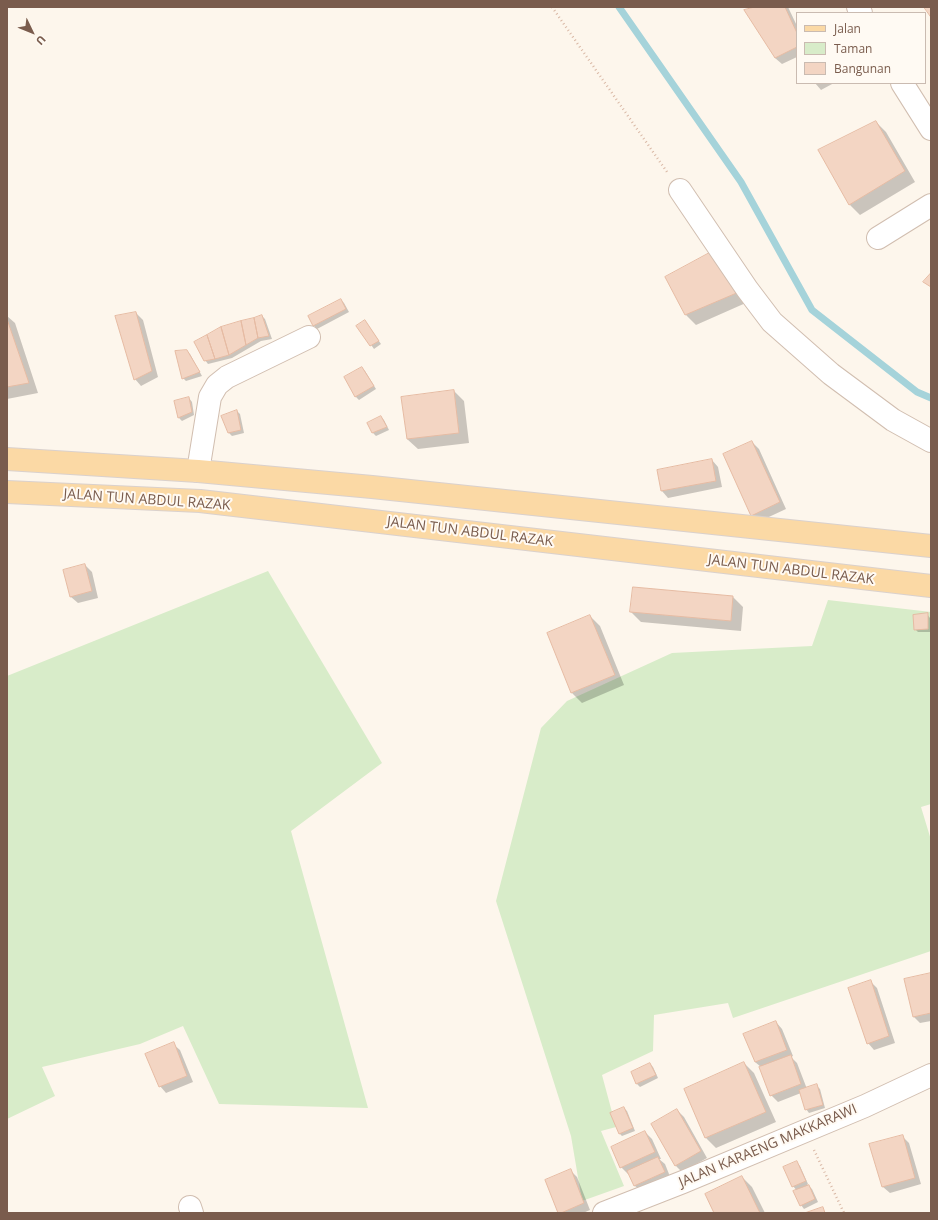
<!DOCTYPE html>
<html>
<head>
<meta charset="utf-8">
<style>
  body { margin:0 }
  #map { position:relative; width:938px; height:1220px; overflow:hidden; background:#fdf6ec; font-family:"Open Sans",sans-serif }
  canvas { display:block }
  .frame { position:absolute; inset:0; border:8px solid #7a5c4d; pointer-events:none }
  .legend { position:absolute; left:796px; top:12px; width:130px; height:72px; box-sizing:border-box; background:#fffaf3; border:1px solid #cabbb1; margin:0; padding:5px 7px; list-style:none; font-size:12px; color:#7a5c4d }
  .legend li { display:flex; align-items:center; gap:8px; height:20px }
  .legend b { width:20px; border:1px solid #cabbb1 }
  .north { position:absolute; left:12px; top:12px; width:40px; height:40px; -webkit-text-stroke:3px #fffaf3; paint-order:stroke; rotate:133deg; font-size:11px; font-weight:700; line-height:16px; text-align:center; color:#7a5c4d }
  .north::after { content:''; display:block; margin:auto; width:14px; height:18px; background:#7a5c4d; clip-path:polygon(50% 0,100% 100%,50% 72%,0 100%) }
</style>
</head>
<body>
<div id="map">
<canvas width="938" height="1220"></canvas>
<div class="frame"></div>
<ul class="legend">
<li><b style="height:5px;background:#fbd9a5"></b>Jalan</li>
<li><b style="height:11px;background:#d8ecc9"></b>Taman</li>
<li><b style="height:11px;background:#f3d5c3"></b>Bangunan</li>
</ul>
<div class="north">U</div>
</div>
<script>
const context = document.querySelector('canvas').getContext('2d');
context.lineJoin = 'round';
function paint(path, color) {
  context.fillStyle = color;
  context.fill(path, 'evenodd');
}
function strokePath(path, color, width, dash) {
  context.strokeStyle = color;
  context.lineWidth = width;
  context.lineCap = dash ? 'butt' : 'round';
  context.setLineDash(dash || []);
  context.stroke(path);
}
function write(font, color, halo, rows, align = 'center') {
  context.font = font + ' "Open Sans",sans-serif';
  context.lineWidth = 4;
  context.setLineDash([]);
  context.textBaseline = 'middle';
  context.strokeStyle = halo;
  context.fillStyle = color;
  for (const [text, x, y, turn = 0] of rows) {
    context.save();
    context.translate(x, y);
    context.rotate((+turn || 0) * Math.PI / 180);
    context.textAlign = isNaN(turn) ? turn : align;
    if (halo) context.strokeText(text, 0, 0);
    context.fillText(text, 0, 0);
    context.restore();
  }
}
paint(new Path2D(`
  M268,571L382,763L291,831L368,1108L219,1104L183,1026L140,1044L42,1067L55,1096L7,1119V676Z
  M828,600L931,612V804L921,807L931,840V951L733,1018L728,1003L654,1015L653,1051L602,1075L616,1127L601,1131L624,1186L582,1201L571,1136L496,901L541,728L567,701L672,653L812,646Z`), '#d8ecc9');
paint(new Path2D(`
  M758,7H788L797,26V57L782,64L775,58Z
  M815,83H834L821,90Z
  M876,122L886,132L915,182L860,215L850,205L819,151Z
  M715,251L748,302L696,325L686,315Z
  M341,300L344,303L349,312L317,329L314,326L309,317Z
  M136,313L143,320L158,377L141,386L135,379Z
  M7,316L15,323L38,393L7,399Z
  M262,316L265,319L272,339L261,341L232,358L208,364L205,360Z
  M368,325L381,344L374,349L358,326Z
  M186,351L190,354L202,376L186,381L183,378Z
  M362,368L365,371L376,389L359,400L356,397L345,378Z
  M454,391L464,401L469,443L418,449L407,439L403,398Z
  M189,398L192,402L194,415L182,421L179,418Z
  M237,411L240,414L244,433L232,436L229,433L222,417Z
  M381,417L384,420L389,430L376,436L373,433L369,423Z
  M752,442L759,449L786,509L758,522L752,515Z
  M712,460L718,467L722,487L668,498L662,491L658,471Z
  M85,565L92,572L98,598L78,603L71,597Z
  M634,588L733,597L743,607L741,631L641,622L631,612Z
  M927,614L930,618L931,632H918L915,629Z
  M590,616L600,626L624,685L582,703L572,693L548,634Z
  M931,974V1021L920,1023L913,1016Z
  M870,981L877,988L895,1043L874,1050L868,1043Z
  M776,1022L782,1029L793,1056L791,1057L797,1063L807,1089L817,1086L820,1089L825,1108L809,1113L806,1109L801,1093L778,1102L771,1095L761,1067L755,1062L745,1035Z
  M173,1044L180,1050L193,1082L166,1093L160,1086Z
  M744,1063L754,1073L776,1122L716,1148L706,1138L685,1090Z
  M650,1064L653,1067L658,1078L640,1087L637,1084L632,1072Z
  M624,1108L627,1111L635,1131L622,1136L619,1133Z
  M677,1110L684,1117L707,1158L682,1172L676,1166L652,1125Z
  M645,1132L652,1139L661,1159H659L665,1164L671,1179L642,1192L635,1186L629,1173L628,1174L621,1167Z
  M902,1136L909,1143L921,1184L890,1193L883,1187Z
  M797,1163L800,1166L808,1184H807L812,1189L818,1202L804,1209L801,1205L797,1191L793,1186Z
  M570,1170L577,1177L590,1210L583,1213H559Z
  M742,1177L752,1187L765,1213H715Z`), '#0003');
strokePath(new Path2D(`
  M619,7L741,182L812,310L917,392L931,398`), '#a5d3da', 7);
const building = new Path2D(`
  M755,7H785L797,33V47L775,58L744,10Z
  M924,7H931V17Z
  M876,121L905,171L849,205L818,150Z
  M715,250L739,292L685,315L665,277Z
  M931,273V287L923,282Z
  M341,299L346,309L313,326L308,316Z
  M136,312L152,371L134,380L115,316Z
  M262,315L269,336L258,338L254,318Z
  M254,318L258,338L246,345L241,321Z
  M7,319L29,383L7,387Z
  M365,320L379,341L370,346L356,326Z
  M241,321L246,345L229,355L221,327Z
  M221,327L229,355L215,359L207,335Z
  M207,335L215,359L204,361L194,342Z
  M187,350L200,372L182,379L175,351Z
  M362,367L374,386L355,397L344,377Z
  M454,390L459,433L407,439L401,397Z
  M189,397L192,412L178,418L174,401Z
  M237,410L241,430L228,433L221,416Z
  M381,416L387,427L372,433L367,423Z
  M752,441L780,502L751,516L723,454Z
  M712,459L716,481L661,491L657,470Z
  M85,564L92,591L70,597L63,570Z
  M633,587L733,596L731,621L630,612Z
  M928,613V629L914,630L913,615Z
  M590,615L615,675L571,693L547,633Z
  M931,973V1013L913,1017L904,979Z
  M871,980L889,1036L867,1044L848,988Z
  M776,1021L787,1050L755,1062L743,1034Z
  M174,1042L187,1076L159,1087L145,1054Z
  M791,1055L801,1084L770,1096L759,1067Z
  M744,1062L766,1112L705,1138L684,1089Z
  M650,1063L656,1075L636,1084L631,1072Z
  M817,1084L823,1105L805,1110L799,1090Z
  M624,1107L633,1128L619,1134L610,1113Z
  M677,1109L701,1151L675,1166L651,1124Z
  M645,1131L655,1152L620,1168L611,1147Z
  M903,1135L915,1178L882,1187L869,1144Z
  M658,1157L665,1172L634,1186L627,1171Z
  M797,1161L806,1181L792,1187L783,1167Z
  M571,1169L584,1203L561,1213H558L545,1180Z
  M742,1176L760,1213H714L705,1194Z
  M809,1185L815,1199L800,1206L793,1191Z
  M823,1207L825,1213H805Z`);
paint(building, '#f3d5c3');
strokePath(building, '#e6bba3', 1);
const minor = new Path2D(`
  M858,7L861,13
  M902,83L931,129
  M680,190L747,289L772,322L831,374L893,420L931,441
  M878,238L931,205
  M198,471L210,397L217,385L227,377L309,337
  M190,1207L192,1213
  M604,1213L683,1182L865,1106L931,1075`);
const major = new Path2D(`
  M7,459L198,471L372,487L931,546
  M7,492L200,501L931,586`);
strokePath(minor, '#d1beb0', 24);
strokePath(major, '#dad1cd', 24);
strokePath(new Path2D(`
  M552,7L667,172
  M814,1150L844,1213`), '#d9b8a5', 2.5, [1, 3]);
strokePath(minor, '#fff', 22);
strokePath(major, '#fbd9a5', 22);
write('14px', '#7a5c4d', '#fffaf3', [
  ["JALAN TUN ABDUL RAZAK",147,500,4],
  ["JALAN TUN ABDUL RAZAK",470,532,7],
  ["JALAN TUN ABDUL RAZAK",791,570,7],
  ["JALAN KARAENG MAKKARAWI",768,1146,-23]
]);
</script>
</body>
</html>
